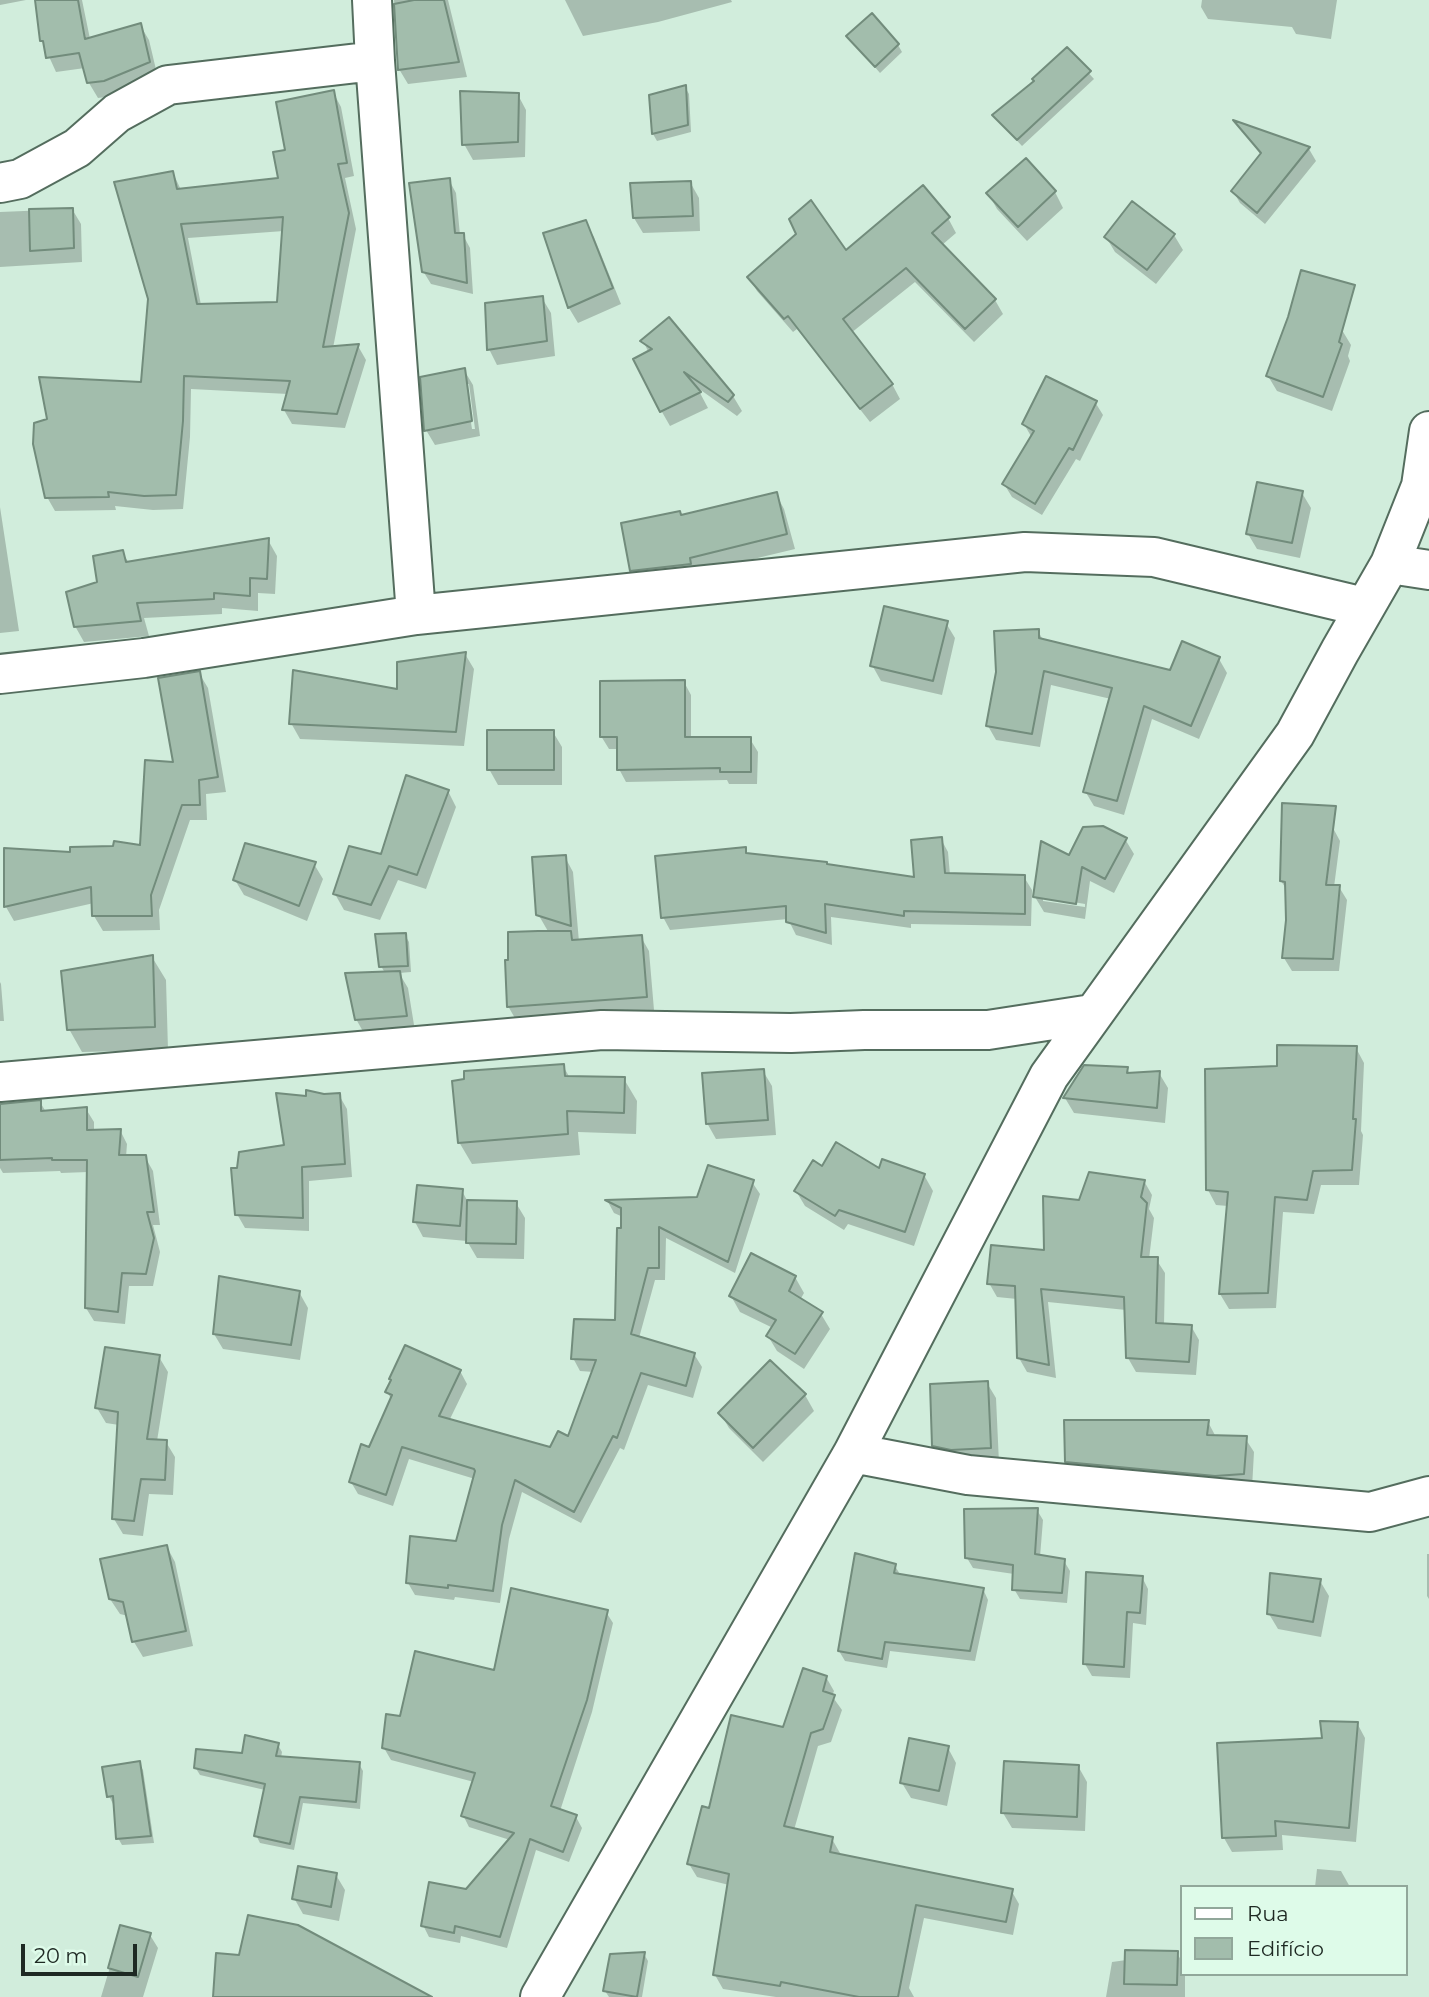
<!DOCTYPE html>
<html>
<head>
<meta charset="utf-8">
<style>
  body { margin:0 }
  #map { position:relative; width:1429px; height:1997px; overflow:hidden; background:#d1eddc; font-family:Montserrat,sans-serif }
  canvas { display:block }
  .legend { position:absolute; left:1180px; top:1885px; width:228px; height:91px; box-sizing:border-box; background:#defbe9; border:2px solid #91a79a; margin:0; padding:9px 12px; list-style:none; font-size:21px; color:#1e2923 }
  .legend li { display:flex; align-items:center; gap:14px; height:35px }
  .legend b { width:35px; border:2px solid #91a79a }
  .scale { position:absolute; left:21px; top:1944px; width:116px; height:32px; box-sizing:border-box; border:4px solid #1e2923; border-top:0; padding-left:9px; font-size:21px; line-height:24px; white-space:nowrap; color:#1e2923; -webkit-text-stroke:5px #defbe9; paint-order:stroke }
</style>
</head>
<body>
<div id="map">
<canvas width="1429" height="1997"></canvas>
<ul class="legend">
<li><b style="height:9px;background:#fff"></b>Rua</li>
<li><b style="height:19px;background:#a2bdac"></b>Edifício</li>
</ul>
<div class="scale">20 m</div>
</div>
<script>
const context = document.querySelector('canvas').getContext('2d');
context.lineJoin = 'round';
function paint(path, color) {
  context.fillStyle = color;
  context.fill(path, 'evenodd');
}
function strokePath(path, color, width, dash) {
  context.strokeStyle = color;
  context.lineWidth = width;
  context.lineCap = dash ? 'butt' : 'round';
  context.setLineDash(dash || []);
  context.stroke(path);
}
paint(new Path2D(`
  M0,0H26L0,5Z
  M37,0H82L90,39L140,25L149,40L158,78L113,96L98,98L89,83L85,68L56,72L42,41Z
  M394,0H448L467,77L408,84L399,69Z
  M565,0H731L732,2L658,22L583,36Z
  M1202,0H1337L1331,39L1296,34L1292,27L1208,19L1201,7Z
  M848,36L898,45L902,52L880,73Z
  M1067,49L1094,79L1022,146L994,116L1036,82Z
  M685,87L689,94L691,132L657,141L653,134L650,96Z
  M333,92L341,107L354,176L345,178L356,229L333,348L358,346L366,360L345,428L292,424L284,410L288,394L191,389L190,437L183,509L153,510L115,506L116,510L55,511L47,497L142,384L173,173L181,190L280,180L287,152ZM284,231L278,303L201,305L188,238Z
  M518,95L526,110L525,157L473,160L464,144Z
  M1237,123L1309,149L1316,161L1265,224L1240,203L1233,191L1261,155Z
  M1025,160L1055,192L1063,208L1027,241L997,209L988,193Z
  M449,180L456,193L460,235H463L470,248L473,294L431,284L423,271Z
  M690,182L699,198L700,231L643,233L634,218L632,185Z
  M72,209L81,224L82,262L0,267V212Z
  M948,218L956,233L942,245L995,300L1003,314L974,342L915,282L851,333L892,384L900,399L870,422L797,329L793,332L757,291L749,277L846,253Z
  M585,222L594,237L621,304L578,323L569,308L546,235Z
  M1174,235L1183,250L1156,284L1115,252L1106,237Z
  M542,298L551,313L555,356L497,365L489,349Z
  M1342,330L1351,345L1348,356L1350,361L1332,411L1277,391L1268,376Z
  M643,341L733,396L742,411L737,416L649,353Z
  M464,370L473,385L480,436L435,445L426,430ZM465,384H469L475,429H472Z
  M700,393L708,408L670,426L662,412Z
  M1095,402L1103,415L1080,461L1076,459L1042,515L1012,497L1004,484L1032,438L1024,424Z
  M1302,493L1311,508L1300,558L1257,549L1248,534Z
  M776,494L784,509L795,549L641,586L632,570L681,517Z
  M0,507L19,631L0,633Z
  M268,540L277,556L275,594L258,593V611L222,608V614L144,618L149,636L84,642L75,626L99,584L122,552L129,563Z
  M946,623L955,638L942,695L881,681L872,665Z
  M1038,631L1043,640L1171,672L1219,659L1227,673L1199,739L1152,719L1124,815L1094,806L1085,791L1111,699L1051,685L1040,747L996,740L988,726Z
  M465,654L474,669L464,746L300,739L291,723L399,691Z
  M199,673L208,688L226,792L206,794L207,820H190L159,910L160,930L103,931L94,916V903L14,921L6,907V850L72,854L142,847L175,764Z
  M684,682L691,695V739H750L758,752L757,784H729L727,780L626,782L619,769V749H609L601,736Z
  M553,732L562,747V785H498L489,769Z
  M448,791L456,807L426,889L398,880L380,920L344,910L335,894L382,856Z
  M1333,828L1340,841L1334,887H1339L1347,900L1339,971H1292L1284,958L1288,920L1287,890L1281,881Z
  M941,839L948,852L950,875L1024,877L1032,890L1031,926L911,924V928L831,917L832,945L796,935L788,919L670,930L663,917L745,849L748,855L916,879Z
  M1125,839L1134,854L1114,893L1090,881L1085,919L1044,912L1035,897L1070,857ZM1043,897L1085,904V907L1043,901Z
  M565,857L573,872L579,942L641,937L649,951L654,1010L516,1020L508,1006L549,933L538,914Z
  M314,864L323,879L307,921L244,895L235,880Z
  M405,935L409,942L411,972L399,973L408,988L415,1031L365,1035L356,1019L385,973L381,966Z
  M152,957L166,980L168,1050L82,1052L69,1029Z
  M0,982L1,984L4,1021H0Z
  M1356,1048L1364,1063L1361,1131L1363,1135L1359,1185H1321L1314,1214L1283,1212L1276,1308L1229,1309L1220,1294L1228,1206L1216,1205L1208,1190L1279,1068Z
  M563,1066L570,1078L624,1079L637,1101L636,1134L578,1132L580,1155L472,1164L459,1142Z
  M1085,1066L1127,1069L1130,1074L1159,1073L1168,1088L1165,1123L1074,1113L1065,1098Z
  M763,1071L772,1086L776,1135L716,1139L707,1123Z
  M339,1095L347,1109L352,1177L309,1181V1231L245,1228L237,1214L239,1170L286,1147L308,1098Z
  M40,1102L46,1112L86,1109L94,1122V1131L120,1130L127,1144L126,1157H145L153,1171L160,1225H153L160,1252L153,1286H129L125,1324L94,1321L86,1308L88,1172L61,1173L60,1171L3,1173L0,1168V1105Z
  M880,1170L924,1175L933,1191L914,1246L848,1224L844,1230L805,1206L796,1191Z
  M1144,1181L1152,1195L1149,1209L1154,1218L1149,1259H1156L1165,1273L1164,1325L1191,1326L1199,1340L1196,1375L1136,1372L1128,1358L1126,1310L1048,1302L1056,1378L1027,1372L1019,1358L1017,1299L997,1297L989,1283L1046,1251L1080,1202Z
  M752,1182L760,1194L735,1273L666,1238L665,1280H655L639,1338L694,1354L702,1367L693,1398L648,1385L624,1450L620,1448L581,1523L522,1492L509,1539L500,1603L455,1597L454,1600L415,1595L408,1583L457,1542L475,1479L409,1459L393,1506L358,1494L351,1482L370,1449L392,1400L387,1392L460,1371L467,1384L449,1421L551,1449L569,1439L594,1372L580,1371L573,1358L617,1322L623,1217L614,1213L608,1202L698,1199Z
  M462,1191L468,1202L516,1203L525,1218L524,1259L477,1258L467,1241L423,1237L415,1222Z
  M795,1277L804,1293L800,1300L821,1314L830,1329L804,1369L777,1351L768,1336L773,1328L740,1312L731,1296Z
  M299,1292L308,1308L300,1360L223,1349L214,1334Z
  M159,1357L168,1372L157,1441L166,1442L175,1457L173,1495L149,1494L143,1536L123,1534L114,1519L119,1425L106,1423L97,1408Z
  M770,1362L805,1395L814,1411L763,1462L729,1428L720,1413Z
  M987,1383L996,1398L999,1463L943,1461L934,1445Z
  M1208,1422L1216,1437L1245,1438L1254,1452L1252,1488L1075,1476L1066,1461Z
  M1037,1510L1043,1520L1040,1557L1064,1561L1070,1571L1067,1603L1020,1599L1014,1589V1574L973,1568L967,1558Z
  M167,1547L175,1562L193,1646L143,1657L134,1642L128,1616L120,1614L110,1599Z
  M1427,1554H1429V1599L1427,1596Z
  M895,1566L901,1576L983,1589L988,1600L975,1661L890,1651L887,1668L845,1661L839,1651Z
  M1142,1577L1148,1589L1146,1625L1133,1623L1130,1678L1092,1676L1085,1664Z
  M1320,1581L1329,1596L1321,1637L1278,1629L1269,1614Z
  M606,1612L613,1623L592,1712L560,1811L576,1817L582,1828L569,1862L536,1850L507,1948L461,1936L460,1943L429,1937L423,1925L466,1891L510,1840L469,1827L463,1815L474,1782L391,1760L384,1748L402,1718L495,1672Z
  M826,1677L834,1691L832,1696L842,1710L831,1742L818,1746L794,1830L832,1839L840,1853L839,1856L1011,1890L1019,1904L1013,1935L924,1918L909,1988L914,1997H776L723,1989L715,1975L729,1885L697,1877L689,1864L710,1810L784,1729Z
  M1357,1723L1365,1738L1356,1842L1282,1835L1283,1850L1232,1852L1224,1838L1324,1740Z
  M278,1745L282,1752L281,1758L359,1764L363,1771L360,1809L303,1803L294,1850L260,1843L256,1835L265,1790L200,1775L195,1767Z
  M948,1748L956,1763L947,1806L911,1798L902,1783Z
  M139,1763L143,1770L154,1843L122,1845L118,1838L116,1803L113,1804L109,1796Z
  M1078,1766L1087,1782L1085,1831L1012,1828L1003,1813Z
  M1317,1869L1341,1871L1350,1887H1315Z
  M336,1875L345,1890L339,1921L303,1914L294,1898Z
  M122,1927L150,1935L158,1948L143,1997H101Z
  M1177,1953L1182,1962V1974H1185V1997H1106L1112,1962Z
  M644,1954L648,1961L642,1997H609L605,1991Z`), '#0003');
const building = new Path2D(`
  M35,0H78L85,39L141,23L150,62L104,81L87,83L79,53L46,58L43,41H40Z
  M414,0H444L459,62L398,70L394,4Z
  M872,13L899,44L875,67L846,36Z
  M1067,47L1091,71L1017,140L992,115L1034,81L1032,79Z
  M686,85L688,125L652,134L649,95Z
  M334,90L347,163L338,164L349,213L323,347L359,344L337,414L282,410L290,381L184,376L183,421L176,495L144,496L108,492L109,497L45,498L33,444L34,423L47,419L39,377L141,382L148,299L114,182L173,171L177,189L278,178L273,152L285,150L276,102ZM283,217L277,302L197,304L181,224Z
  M460,91L519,93L518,142L462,145Z
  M1233,120L1310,147L1257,213L1231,191L1261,153Z
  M1026,158L1056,191L1018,227L986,193Z
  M450,178L455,233H464L467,283L422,272L409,183Z
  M691,181L693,216L633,218L630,183Z
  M923,185L950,217L932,233L996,299L965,329L906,268L843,319L893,384L860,409L788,316L784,319L747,277L796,234L789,219L811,200L846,250Z
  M1132,201L1175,234L1147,270L1104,237Z
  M73,208L74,248L30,251L29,209Z
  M586,220L613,288L568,308L543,233Z
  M1301,270L1355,285L1339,342L1342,344L1323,397L1266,376L1288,317Z
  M543,296L547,341L487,350L485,303Z
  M669,317L734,395L728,402L684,372L701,392L660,412L633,359L652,349L640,341Z
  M465,368L472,421L424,431L420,377Z
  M1046,376L1097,401L1073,450L1069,448L1035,504L1002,484L1034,431L1022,424Z
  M1257,482L1303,491L1292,543L1246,534Z
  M777,492L787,534L690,558L691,564L630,571L621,523L680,511L681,515Z
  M269,538L267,579L250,578V596L214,593V599L137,603L141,621L74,627L66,592L97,582L93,556L123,550L126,562Z
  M884,606L948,621L933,681L870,666Z
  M1039,629V638L1170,670L1182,641L1220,657L1191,726L1144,706L1117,801L1083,792L1112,688L1044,671L1032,734L986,726L996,672L994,631Z
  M466,652L456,732L289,724L293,670L397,689V662Z
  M200,671L218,777L199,780L200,805H182L151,895L152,916H92L91,887L4,907V848L70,852V847L113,846L114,841L140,845L145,760L173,762L158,678Z
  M685,680V737H751V772H720V768L617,770V737H600V681Z
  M487,730H554V770H487Z
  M406,775L449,790L417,875L389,866L371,905L333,894L349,846L381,854Z
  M1282,803L1336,806L1326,885H1340L1333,959L1282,958L1286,920L1285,882L1280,881Z
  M1103,826L1127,838L1105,879L1082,867L1076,904L1033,897L1041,841L1069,855L1083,827Z
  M942,837L945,873L1025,875V914L904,911V916L825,904L826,933L786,922V906L661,918L655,856L746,847V853L827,862V864L914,877L911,840Z
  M245,843L316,862L299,906L233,880Z
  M566,855L571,926L536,915L532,857Z
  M538,931H571L572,940L642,935L647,997L507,1007L505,960H508V932Z
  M406,933L408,966L379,967L375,934Z
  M153,955L155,1027L67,1030L61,971Z
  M400,971L407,1016L355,1020L345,973Z
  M1277,1045L1357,1046L1353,1119H1356L1352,1170L1313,1171L1307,1200L1275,1197L1268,1293L1219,1294L1228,1192L1206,1190L1205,1069L1277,1066Z
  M564,1064L565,1076L625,1077L624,1113L567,1111L568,1134L458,1143L452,1081L464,1079V1071Z
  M1084,1065L1128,1067L1127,1073L1160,1071L1157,1108L1063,1098Z
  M764,1069L768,1120L706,1124L702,1073Z
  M306,1090L324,1094L340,1093L345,1164L302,1167L303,1218L235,1215L231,1168H237L239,1152L284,1145L276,1093L306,1096Z
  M41,1100V1111L87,1107V1130L121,1129L119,1155H146L154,1212H147L154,1238L146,1274L122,1273L118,1312L85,1308L87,1160H52V1158L0,1160V1104Z
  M836,1142L879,1168L882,1159L925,1174L905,1232L839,1210L835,1216L794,1191L813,1160L822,1166Z
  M708,1165L754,1180L728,1262L659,1227V1268H648L631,1334L695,1353L686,1386L641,1373L617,1438L613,1436L574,1512L515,1480L502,1525L493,1591L448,1585V1588L406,1583L410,1536L456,1541L475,1471L474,1469L402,1447L386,1495L349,1482L361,1444L369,1447L392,1395L385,1392L391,1380L389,1379L405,1345L461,1370L439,1416L550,1447L558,1431L568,1436L596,1360L571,1359L574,1319L615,1320L617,1228H621V1208L605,1200L697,1197Z
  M1089,1172L1145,1180L1141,1197L1147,1203L1141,1257H1158L1156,1323L1192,1325L1189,1362L1126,1358L1124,1297L1041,1289L1049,1365L1017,1358L1015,1286L987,1284L991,1245L1044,1250L1043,1196L1079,1200Z
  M417,1185L463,1189L460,1226L413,1222Z
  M467,1200L517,1201L516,1244L466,1243Z
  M751,1253L796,1276L789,1291L823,1312L795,1354L766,1336L776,1320L729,1296Z
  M219,1276L300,1291L291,1345L213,1334Z
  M105,1347L160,1355L147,1439L167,1440L165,1480L141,1479L134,1521L112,1519L118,1412L95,1408Z
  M770,1360L806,1394L753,1448L718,1413Z
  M988,1381L991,1448L951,1450L932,1446L930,1384Z
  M1064,1420H1209L1207,1435L1247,1436L1244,1474L1215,1476L1065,1462Z
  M1038,1508L1035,1554L1065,1559L1062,1593L1012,1590L1013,1565L965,1558L964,1509Z
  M167,1545L186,1631L132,1642L123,1602L109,1599L100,1559Z
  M855,1553L896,1564L894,1573L984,1588L970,1651L885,1642L882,1659L838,1651Z
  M1086,1572L1143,1576L1140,1613L1127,1612L1124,1667L1083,1664Z
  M1270,1573L1321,1579L1313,1622L1267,1614Z
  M511,1588L608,1610L587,1700L551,1806L577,1815L563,1852L530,1839L500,1937L455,1926L454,1933L421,1926L429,1882L466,1889L514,1833L461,1816L475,1773L382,1748L386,1714L400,1716L415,1651L494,1670Z
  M803,1668L827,1676L823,1691L835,1695L823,1729L811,1733L784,1826L833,1837L830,1852L1013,1889L1006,1922L916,1905L898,1997H859L781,1982L780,1986L713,1975L729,1874L687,1864L702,1806L709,1808L731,1715L783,1727Z
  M1320,1721L1358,1722L1349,1828L1275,1821L1276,1836L1222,1838L1217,1743L1322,1738Z
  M245,1735L279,1743L276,1756L360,1762L356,1802L300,1797L290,1844L254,1836L265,1784L194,1768L196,1749L242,1753Z
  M909,1738L949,1746L939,1791L900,1783Z
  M140,1761L151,1836L116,1839L113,1796L107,1797L102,1767Z
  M1004,1761L1079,1765L1077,1817L1001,1813Z
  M298,1866L337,1873L331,1907L292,1899Z
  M248,1915L298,1925L432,1997H213L216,1953L239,1955Z
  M120,1925L151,1933L138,1977L108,1968Z
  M1125,1950L1178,1951L1177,1985L1124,1984Z
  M645,1952L637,1997L603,1991L610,1954Z`);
paint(building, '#a2bdac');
strokePath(building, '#728c7c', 2);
const minor = new Path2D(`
  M372,0L375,61L416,615
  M0,183L20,179L77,148L117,113L168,85L375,61
  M1390,564L1429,570
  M0,674L144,658L416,615L1025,552L1154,557L1364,607
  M0,1082L602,1030L791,1033L864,1030H988L1092,1014
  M853,1453L968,1475L1370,1512L1429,1496
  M540,1997L853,1453L1049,1076L1295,734L1340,651L1390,564L1421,486L1429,431`);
strokePath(minor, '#546d5e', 42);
strokePath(minor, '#fff', 38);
</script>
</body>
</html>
